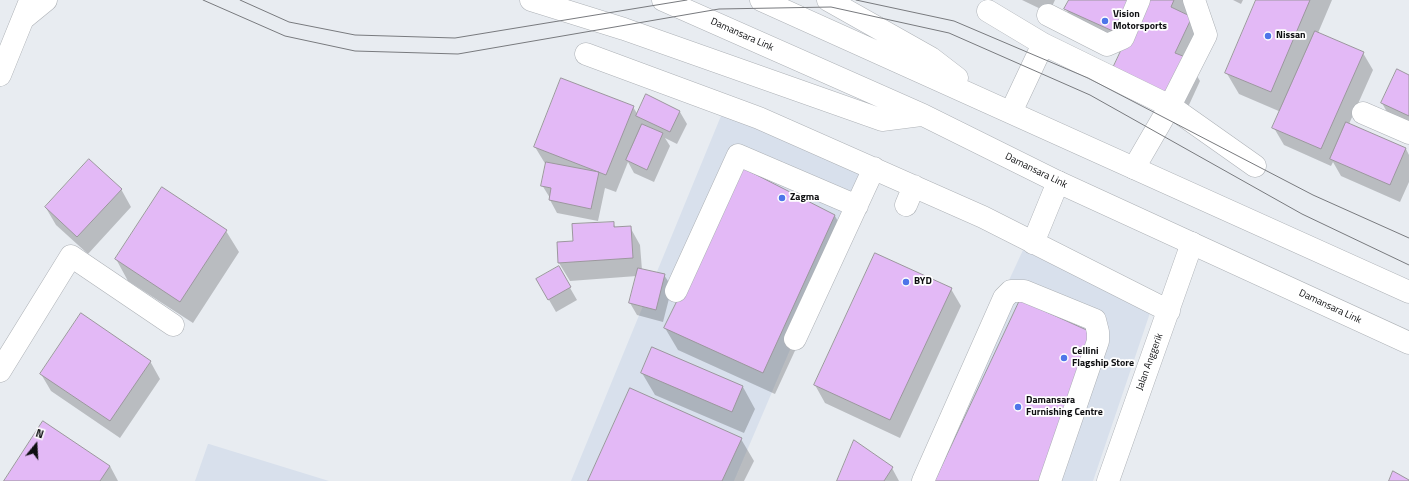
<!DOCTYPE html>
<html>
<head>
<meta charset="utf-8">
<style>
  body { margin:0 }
  #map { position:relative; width:1409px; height:481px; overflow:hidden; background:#e8ecf1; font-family:"Titillium Web",sans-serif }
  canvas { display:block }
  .north { position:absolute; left:16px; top:425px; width:40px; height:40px; -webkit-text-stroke:3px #fff; paint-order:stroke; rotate:18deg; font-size:11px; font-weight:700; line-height:16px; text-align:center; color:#0e0f11 }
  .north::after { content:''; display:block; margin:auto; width:14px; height:18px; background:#0e0f11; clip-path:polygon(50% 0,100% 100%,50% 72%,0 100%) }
</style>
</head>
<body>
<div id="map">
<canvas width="1409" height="481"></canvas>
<div class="north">N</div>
</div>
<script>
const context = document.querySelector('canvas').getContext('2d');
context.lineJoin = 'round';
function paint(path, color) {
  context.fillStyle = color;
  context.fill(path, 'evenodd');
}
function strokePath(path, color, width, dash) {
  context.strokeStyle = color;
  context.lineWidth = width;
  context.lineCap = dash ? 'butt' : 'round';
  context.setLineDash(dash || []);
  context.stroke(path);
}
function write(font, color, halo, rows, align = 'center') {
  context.font = font + ' "Titillium Web",sans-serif';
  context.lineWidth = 3.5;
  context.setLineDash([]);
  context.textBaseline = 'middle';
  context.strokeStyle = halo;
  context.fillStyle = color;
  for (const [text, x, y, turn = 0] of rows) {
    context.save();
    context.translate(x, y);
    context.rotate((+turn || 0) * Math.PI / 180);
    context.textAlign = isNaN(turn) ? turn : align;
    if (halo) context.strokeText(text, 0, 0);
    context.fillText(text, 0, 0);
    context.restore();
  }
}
paint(new Path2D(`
  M723,111L866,172L734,481H571Z
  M1023,250L1151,310L1093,481H916Z
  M208,444H209L329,481H195Z`), '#d8e0ec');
paint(new Path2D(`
  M1022,0H1055L1049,13Z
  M1070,0H1197L1204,39L1191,66L1200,81L1183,118L1122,51L1078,31L1066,9Z
  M1233,0H1243L1241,4Z
  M1257,0H1332L1318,33L1363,53L1373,70L1349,124L1406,149L1409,155V182L1400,202L1341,176L1333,162L1331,166L1284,145L1274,128L1281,112L1239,94L1226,72Z
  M1409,76V129L1392,121L1382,103Z
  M633,107L638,115L680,112L687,124L677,144L665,138L670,146L654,182L634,173L628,162L616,192L605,188L598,221L557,213L550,200V198L542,185L546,165L535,147Z
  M743,169L835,216L847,238L775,394L678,350L665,328Z
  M121,189L131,207L88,254L56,225L46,208Z
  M613,223L616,228L630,227L640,245L642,270L664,275L672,287L663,322L637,315L630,303L637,276L570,281L559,263L558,243L574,242Z
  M226,231L239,252L193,323L128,281L116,259Z
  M558,267L577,300L556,312L537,279Z
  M951,289L961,306L900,438L825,403L815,385Z
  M150,361L160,379L120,438L51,391L41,374Z
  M642,373L743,387L755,409L744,433L655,395Z
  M741,439L754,461L744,481H589Z
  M855,441L892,468L899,481H838Z
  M110,466L118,481H5Z`), '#0003');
const building = new Path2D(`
  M1069,0H1130L1115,32L1064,9Z
  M1145,0H1174L1171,7L1192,17L1175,53L1188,58L1170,97L1112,70Z
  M1256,0H1310L1271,92L1225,73Z
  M1315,31L1364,52L1321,149L1272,128Z
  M1397,69L1409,75V116L1381,103Z
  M561,78L634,106L606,175L534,147Z
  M646,94L680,111L670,132L636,116Z
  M1346,122L1406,148L1390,185L1330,159Z
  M642,124L663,133L647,170L626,160Z
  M89,159L122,189L77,237L45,207Z
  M546,162L599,172L591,209L549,200L551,188L541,186Z
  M743,168L835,215L763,373L664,328Z
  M162,187L227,230L180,302L115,259Z
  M614,222V227L631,226L633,258L558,263L557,242L573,241L572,224Z
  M875,253L952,288L890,420L814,385Z
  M559,266L571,287L548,300L536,279Z
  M638,268L665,274L656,310L629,303Z
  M1020,300L1091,332L1039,481H935Z
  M81,313L151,361L110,421L40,374Z
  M652,347L743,386L732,412L641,373Z
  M630,388L742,438L722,481H588Z
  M43,421L110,466L100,481H4Z
  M854,440L893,467L884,481H837Z
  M1393,471L1409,480V481H1389Z`);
paint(building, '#e3b9f6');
strokePath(building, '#9b979d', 1);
const minor = new Path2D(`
  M988,11L1043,44L1170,106L1255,166
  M1048,15L1107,45L1123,38L1139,0
  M586,54L759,118L983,217L1169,311
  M1011,112L1043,44
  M1363,113L1409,133
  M1134,168L1170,106L1206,35L1194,0
  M906,205L914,186
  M1033,243L1058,182
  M676,291L738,155L857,206
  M795,339L874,168
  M0,371L71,256L173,325
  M923,481L1004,298L1011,291H1024L1095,320L1098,332V341L1050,481
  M1108,481L1192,243`);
const major = new Path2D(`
  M0,75L30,1`);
const highway = new Path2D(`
  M531,0L624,29L882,120L921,115
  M663,0L923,115L1058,182L1409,343
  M761,0L1409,292
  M828,0L931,58L957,78
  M24,18L46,0`);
strokePath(minor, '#adb1b6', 23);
strokePath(major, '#adb1b6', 23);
strokePath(highway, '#adb1b6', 23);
strokePath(minor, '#fff', 22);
strokePath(major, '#fff', 22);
strokePath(highway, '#fff', 22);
strokePath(new Path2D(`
  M203,0L285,36L355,51L458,54L719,9L831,7L949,33L1090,95L1302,214L1409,265
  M240,0L289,22L355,35L455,38L687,0
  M856,0L954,21L1088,78L1313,195L1409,238`), '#787a7e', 1);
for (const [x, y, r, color] of [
  [1105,21,4,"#4e75e9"],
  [1268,36,4,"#4e75e9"],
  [782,198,4,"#4e75e9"],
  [906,282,4,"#4e75e9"],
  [1064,358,4,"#4e75e9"],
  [1018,407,4,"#4e75e9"]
]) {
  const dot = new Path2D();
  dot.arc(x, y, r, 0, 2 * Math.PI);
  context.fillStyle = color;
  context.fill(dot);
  strokePath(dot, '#fff', 1.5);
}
write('bold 10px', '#0e0f11', '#fff', [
  ["Vision",1113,15],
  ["Motorsports",1113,27],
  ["Nissan",1276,36],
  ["Zagma",790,198],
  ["BYD",914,282],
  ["Cellini",1072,352],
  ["Flagship Store",1072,364],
  ["Damansara",1026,401],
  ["Furnishing Centre",1026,413]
], 'left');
write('10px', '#0e0f11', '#fff', [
  ["Damansara Link",742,35,24],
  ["Damansara Link",1036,171,26],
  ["Damansara Link",1330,307,25],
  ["Jalan Anggerik",1150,362,-70]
]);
</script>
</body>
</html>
